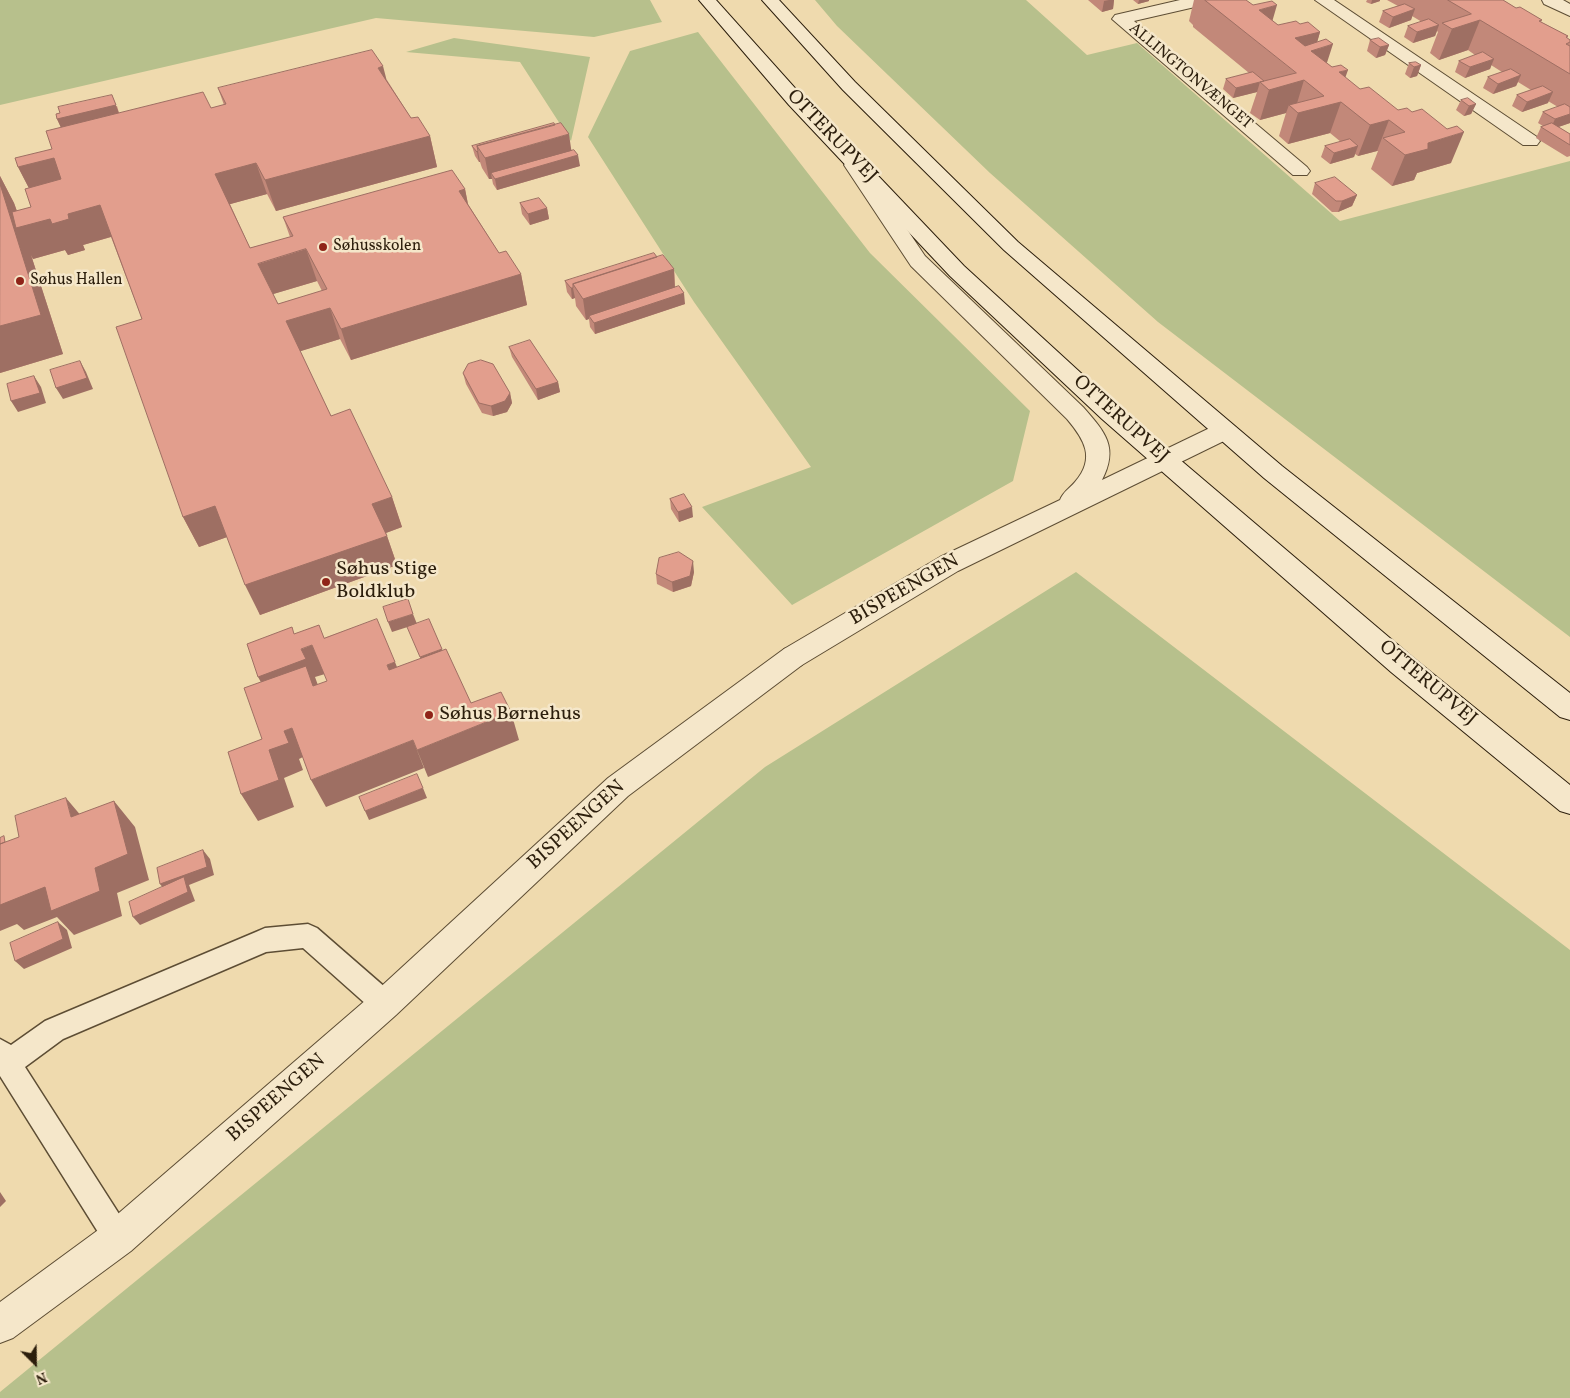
<!DOCTYPE html>
<html>
<head>
<meta charset="utf-8">
<style>
  body { margin:0 }
  #map { position:relative; width:1570px; height:1398px; overflow:hidden; background:#efdaae; font-family:Vollkorn,serif }
  canvas { display:block }
  .north { position:absolute; left:10px; top:1338px; width:50px; height:50px; -webkit-text-stroke:4px #f5e7ca; paint-order:stroke; rotate:157deg; font-size:14px; font-weight:700; line-height:20px; text-align:center; color:#2c1e0c }
  .north::after { content:''; display:block; margin:auto; width:18px; height:22px; background:#2c1e0c; clip-path:polygon(50% 0,100% 100%,50% 72%,0 100%) }
</style>
</head>
<body>
<div id="map">
<canvas width="1570" height="1398"></canvas>
<div class="north">N</div>
</div>
<script>
const context = document.querySelector('canvas').getContext('2d');
context.lineJoin = 'round';
function paint(path, color) {
  context.fillStyle = color;
  context.fill(path, 'evenodd');
}
function strokePath(path, color, width, dash) {
  context.strokeStyle = color;
  context.lineWidth = width;
  context.lineCap = dash ? 'butt' : 'round';
  context.setLineDash(dash || []);
  context.stroke(path);
}
function write(font, color, halo, rows, align = 'center') {
  context.font = font + ' Vollkorn,serif';
  context.lineWidth = 5;
  context.setLineDash([]);
  context.textBaseline = 'middle';
  context.strokeStyle = halo;
  context.fillStyle = color;
  for (const [text, x, y, turn = 0] of rows) {
    context.save();
    context.translate(x, y);
    context.rotate((+turn || 0) * Math.PI / 180);
    context.textAlign = isNaN(turn) ? turn : align;
    if (halo) context.strokeText(text, 0, 0);
    context.fillText(text, 0, 0);
    context.restore();
  }
}
paint(new Path2D(`
  M0,0H650L662,22L594,37L376,18L0,105Z
  M815,0H1026L1087,55L1137,43L1340,221L1570,161V637L1158,322L990,173L837,26Z
  M698,32L870,253L1030,411L1013,481L792,605L702,507L811,467L694,302L588,137L630,51Z
  M454,38L590,57L571,141L520,62L406,52Z
  M1076,572L1570,950V1398H0V1392L765,767Z`), '#b7c08c');
const service = new Path2D(`
  M308,924L317,928L394,995L398,1004L394,1013L385,1016L376,1013L303,948L266,952L63,1039L25,1067L128,1228L133,1238L128,1248L118,1253L108,1248L0,1076V1039L11,1045L45,1021L256,932L265,928Z`);
const minor = new Path2D(`
  M1180,0H1210L1208,4L1134,21L1307,167L1310,171L1307,175H1293L1112,19L1115,15Z
  M1315,0H1334L1537,137L1540,141L1537,145H1523Z
  M1542,0H1563L1570,4V16L1544,4Z
  M793,646L802,649L806,657L802,665L628,796L396,1015L131,1251L13,1338L0,1343V1302L105,1225L374,993L608,778L784,649Z`);
const tertiary = new Path2D(`
  M854,159L861,161L925,256L1083,407C1105,432 1119,447 1102,480L1216,425L1224,423L1232,425L1236,431L1232,437L958,571L802,665L793,668L784,665L780,657L784,649L940,557L1060,500C1063,492 1070,488 1075,482C1096,458 1084,439 1067,419L911,266L844,165L847,161Z`);
const secondary = new Path2D(`
  M699,0H716L803,97L964,266L1118,407L1411,656L1570,785V814L1560,811L1391,672L1102,419L950,276L789,105Z
  M762,0H779L855,82L1018,242L1282,466L1570,693V720L1560,717L1264,478L1004,250L843,90Z`);
strokePath(service, '#5d4d34', 3);
strokePath(minor, '#5d4d34', 2);
strokePath(tertiary, '#5d4d34', 2);
strokePath(secondary, '#2c1e0c', 2);
paint(service, '#f5e7ca');
paint(minor, '#f5e7ca');
paint(tertiary, '#f5e7ca');
paint(secondary, '#f5e7ca');
paint(new Path2D(`
  M1088,0H1114L1113,9L1102,12Z
  M1133,0H1149V1L1138,4Z
  M1194,0H1246L1278,25L1300,24L1320,32L1317,42L1327,63L1451,163L1417,173L1414,180L1392,186L1371,169L1378,151H1377L1358,156L1355,154L1354,157L1330,164L1321,157L1325,146L1341,142L1330,133L1288,144L1279,136L1286,113L1260,120L1250,113L1257,92L1233,98L1223,89L1226,79L1249,73L1193,27V25L1189,21Z
  M1367,0H1380V1L1371,4L1366,2Z
  M1387,0H1503L1516,8L1542,20L1541,22L1568,36L1567,38L1570,40V123L1558,127L1570,134V156L1567,157L1536,138L1541,127L1543,126L1538,123L1543,112L1558,107L1548,101V103L1522,112L1512,106L1517,95L1531,90L1518,82L1516,86L1493,94L1483,88L1488,77L1502,72L1491,65L1490,69L1465,78L1455,72L1459,61L1475,55L1468,50L1439,60L1430,53L1438,32L1437,31L1435,36L1413,43L1404,37L1408,26L1422,22L1412,16L1411,20L1389,28L1379,22L1383,11L1398,6Z
  M1370,40L1389,45L1385,55L1376,58L1367,51Z
  M1409,63L1421,65L1417,76L1410,78L1405,74Z
  M387,80L411,118L430,136L437,167L276,211L267,194L230,204L250,248L290,237L283,217L465,189L468,204L499,253L521,274L527,305L351,360L340,339L300,351L331,416L392,497L402,527L386,533L397,565L260,615L227,537L199,547L183,517L142,319L111,237L83,245L85,250L68,255L65,250L33,259L31,255L63,354L0,373V176L14,203L17,211L31,207L29,188L18,167L52,149L61,127L57,119L117,106L119,113L211,108L224,105L218,88ZM317,281L322,291L278,304L273,294Z
  M1461,100L1476,104L1471,114L1464,116L1456,110Z
  M472,146L572,150L580,166L497,190L493,184L492,179H489L482,168L480,162H479L475,156Z
  M1315,183L1357,195L1352,206L1338,212H1332L1312,194Z
  M520,203L547,208L549,219L530,225L522,214Z
  M657,257L674,269L675,287L685,304L595,334L590,327L589,319L586,320L576,306L575,298L572,299L567,292L565,281Z
  M509,347L558,382L560,392L538,400L512,357Z
  M463,373L510,393L512,403L507,412L493,416L482,413L466,384Z
  M670,499L693,517L679,522L671,509Z
  M694,572L691,586L673,592L657,584L656,574Z`), '#c28879');
paint(new Path2D(`
  M1109,0H1114L1113,9L1102,12L1104,1Z
  M1139,0H1149V1L1138,4Z
  M1372,0H1380V1L1371,4Z
  M1277,5L1268,36L1259,10Z
  M1415,9L1411,20L1389,28L1393,17Z
  M1480,20L1468,50L1439,60L1452,29Z
  M1439,25L1435,36L1413,43L1417,32Z
  M1320,32L1315,50L1333,44L1323,75L1295,38Z
  M1389,45L1385,55L1376,58L1380,47Z
  M1494,59L1490,69L1465,78L1470,67Z
  M1421,65L1417,76L1410,78L1414,67Z
  M383,66L391,97L378,68Z
  M1348,70L1337,101L1339,72Z
  M1521,75L1516,86L1493,94L1498,84Z
  M1304,80L1295,110L1289,105L1286,113L1260,120L1269,90Z
  M1260,82L1257,92L1233,98L1236,88Z
  M1553,92L1548,103L1522,112L1527,102Z
  M112,95L120,116L62,130L57,119Z
  M1341,102L1330,133L1288,144L1298,113Z
  M1476,104L1471,114L1464,116L1469,106Z
  M1570,114V123L1550,130L1555,119Z
  M1389,120L1377,151L1358,156L1370,125Z
  M1464,132L1451,163L1417,173L1414,180L1392,186L1405,155L1428,143Z
  M569,134L572,155L491,173L492,179H489L485,158Z
  M430,136L437,167L276,211L265,180Z
  M1358,146L1354,157L1330,164L1334,153Z
  M478,151L480,162H479L477,152Z
  M578,155L580,166L497,190L495,179Z
  M54,158L69,189L34,198L18,167Z
  M256,163L267,194L227,205L215,174Z
  M0,176L14,203L22,226L100,205L114,236L83,245L85,250L68,255L65,250L33,259L31,255L63,354L0,373Z
  M465,189L471,220L459,191Z
  M1357,195L1352,206L1338,212L1342,201Z
  M547,208L549,219L530,225L528,214Z
  M306,249L317,281L270,295L258,264Z
  M674,269L675,291L589,316V319L586,320L583,299Z
  M521,274L527,305L351,360L341,329Z
  M571,288H573L575,298L572,299Z
  M684,293L685,304L595,334L594,323Z
  M330,308L340,339L298,352L286,321Z
  M80,361L86,372L93,389L63,399L56,388Z
  M34,376L41,387L46,403L18,412L11,401Z
  M558,382L560,392L538,400L536,389Z
  M510,393L512,403L507,412L493,416L491,406Z
  M392,497L402,527L383,534L372,504Z
  M215,506L230,536L199,547L183,517Z
  M692,507L693,517L679,522L678,512Z
  M387,536L397,565L260,615L245,585Z
  M693,561L694,572L691,586L673,592L672,582Z
  M413,614L417,624L392,632L388,622Z
  M312,645L325,674L315,677L319,688L274,705L258,677L302,649Z
  M442,649L445,659L423,667L420,657Z
  M395,662L406,690L399,693L387,665Z
  M511,712L519,740L428,777L417,750Z
  M292,728L307,755L299,759L303,770L284,778L294,807L258,821L241,794L269,750L284,731Z
  M413,740L424,768L326,807L311,780Z
  M423,788L427,798L369,820L365,811Z
  M66,798L88,824L71,817Z
  M114,801L135,827L149,880L117,893L122,916L74,935L57,917L24,930L17,924L0,931V901L95,868Z
  M203,850L210,859L214,875L189,885L195,901L140,925L133,917L167,893L160,884Z
  M58,922L67,930L72,948L24,969L15,961Z
  M0,1192L6,1201L0,1207Z`), '#9e6f63');
const building = new Path2D(`
  M1205,0H1246L1253,5L1272,1L1277,5L1259,10L1278,25L1296,21L1300,24L1308,22L1320,32L1295,38L1305,46L1326,39L1333,44L1311,51L1332,67L1341,65L1348,70L1339,72L1360,89L1369,87L1398,110L1407,108L1412,112L1422,109L1447,129L1457,126L1464,132L1428,143V149L1405,155L1383,138L1405,132L1389,120L1370,125L1341,102L1298,113L1289,105L1324,96L1304,80L1269,90L1260,82L1296,73Z
  M1448,0H1503L1516,8L1520,7L1542,20L1539,21L1568,36L1566,37L1570,40V42L1566,44L1570,46V74L1480,20L1452,29L1442,23L1471,14Z
  M1405,4L1415,9L1393,17L1383,11Z
  M1429,19L1439,25L1417,32L1408,26Z
  M1379,38L1389,45L1380,47L1370,40Z
  M372,50L383,66L378,68L411,118L418,117L430,136L265,180L256,163L215,174L250,248L293,236L283,217L452,170L465,189L459,191L499,253L506,251L521,274L341,329L330,308L286,321L331,416L350,409L392,497L372,504L387,536L245,585L215,506L183,517L116,327L142,319L100,205L68,214L69,219L52,224L50,219L16,228L12,212L31,207L25,189L61,179L54,158L18,167L15,158L52,149L46,131L203,92L211,108L226,104L218,88ZM306,249L327,289L278,304L258,264Z
  M1483,52L1494,59L1470,67L1459,61Z
  M1416,62L1421,65L1414,67L1409,63Z
  M1511,69L1521,75L1498,84L1488,77Z
  M1253,72L1264,81L1236,88L1226,79Z
  M1543,86L1553,92L1527,102L1517,95Z
  M112,95L116,105L57,119L56,114L60,113L58,107Z
  M1468,98L1476,104L1469,106L1461,100Z
  M1565,104L1570,107V114L1555,119L1543,112Z
  M554,123L555,125L477,146L478,151L477,152L472,146Z
  M561,123L569,134L485,158L477,146Z
  M1552,123L1570,134V145L1541,127Z
  M1350,139L1358,146L1334,153L1325,146Z
  M574,150L578,155L495,179L491,173Z
  M1335,177L1357,195L1342,201H1336L1315,183Z
  M0,184L41,315L0,326Z
  M539,198L547,208L528,214L520,203Z
  M654,253L657,257L573,284V288H571L565,281Z
  M663,255L674,269L583,299L573,284Z
  M679,286L684,293L594,323L589,316Z
  M530,340L558,382L536,389L509,347Z
  M481,360L493,364L510,393L505,401L491,406L479,403L463,373L468,364Z
  M80,361L87,378L56,388L50,370Z
  M34,376L40,393L11,401L7,384Z
  M684,494L692,507L678,512L670,499Z
  M679,552L693,561L690,576L672,582L656,574L659,558Z
  M408,599L413,614L388,622L383,607Z
  M377,619L395,662L387,665L389,670L446,649L471,703L501,692L511,712L417,750L413,740L311,780L292,728L284,731L289,743L269,750L279,780L241,794L228,752L262,739L244,688L306,666L313,686L327,681L312,645L301,649L306,659L258,677L247,644L292,627L294,634L319,625L324,638Z
  M429,619L442,649L420,657L407,627Z
  M417,774L423,788L365,811L359,797Z
  M66,798L71,817L114,801L128,854L95,868L100,891L51,911L45,887L0,905V844L19,837L15,816Z
  M4,836L5,842L0,844V838Z
  M203,850L207,867L160,884L157,868Z
  M184,877L188,892L133,917L129,902Z
  M58,922L63,939L15,961L10,943Z`);
paint(building, '#e29e8d');
strokePath(building, '#9e6f63', 1);
for (const [x, y, r, color] of [
  [323,247,5,"#8f2418"],
  [20,281,5,"#8f2418"],
  [326,582,5,"#8f2418"],
  [429,715,5,"#8f2418"]
]) {
  const dot = new Path2D();
  dot.arc(x, y, r, 0, 2 * Math.PI);
  context.fillStyle = color;
  context.fill(dot);
  strokePath(dot, '#f5e7ca', 2);
}
write('16px', '#2c1e0c', '#f5e7ca', [
  ["ALLINGTONVÆNGET",1190,77,40]
]);
write('16px', '#2c1e0c', '#f5e7ca', [
  ["Søhusskolen",333,247],
  ["Søhus Hallen",30,281]
], 'left');
write('20px', '#2c1e0c', '#f5e7ca', [
  ["OTTERUPVEJ",831,137,46],
  ["OTTERUPVEJ",1120,420,42],
  ["BISPEENGEN",905,591,-30],
  ["OTTERUPVEJ",1427,684,40],
  ["BISPEENGEN",577,826,-42],
  ["BISPEENGEN",277,1099,-41]
]);
write('20px', '#2c1e0c', '#f5e7ca', [
  ["Søhus Stige",336,570],
  ["Boldklub",336,593],
  ["Søhus Børnehus",439,715]
], 'left');
</script>
</body>
</html>
